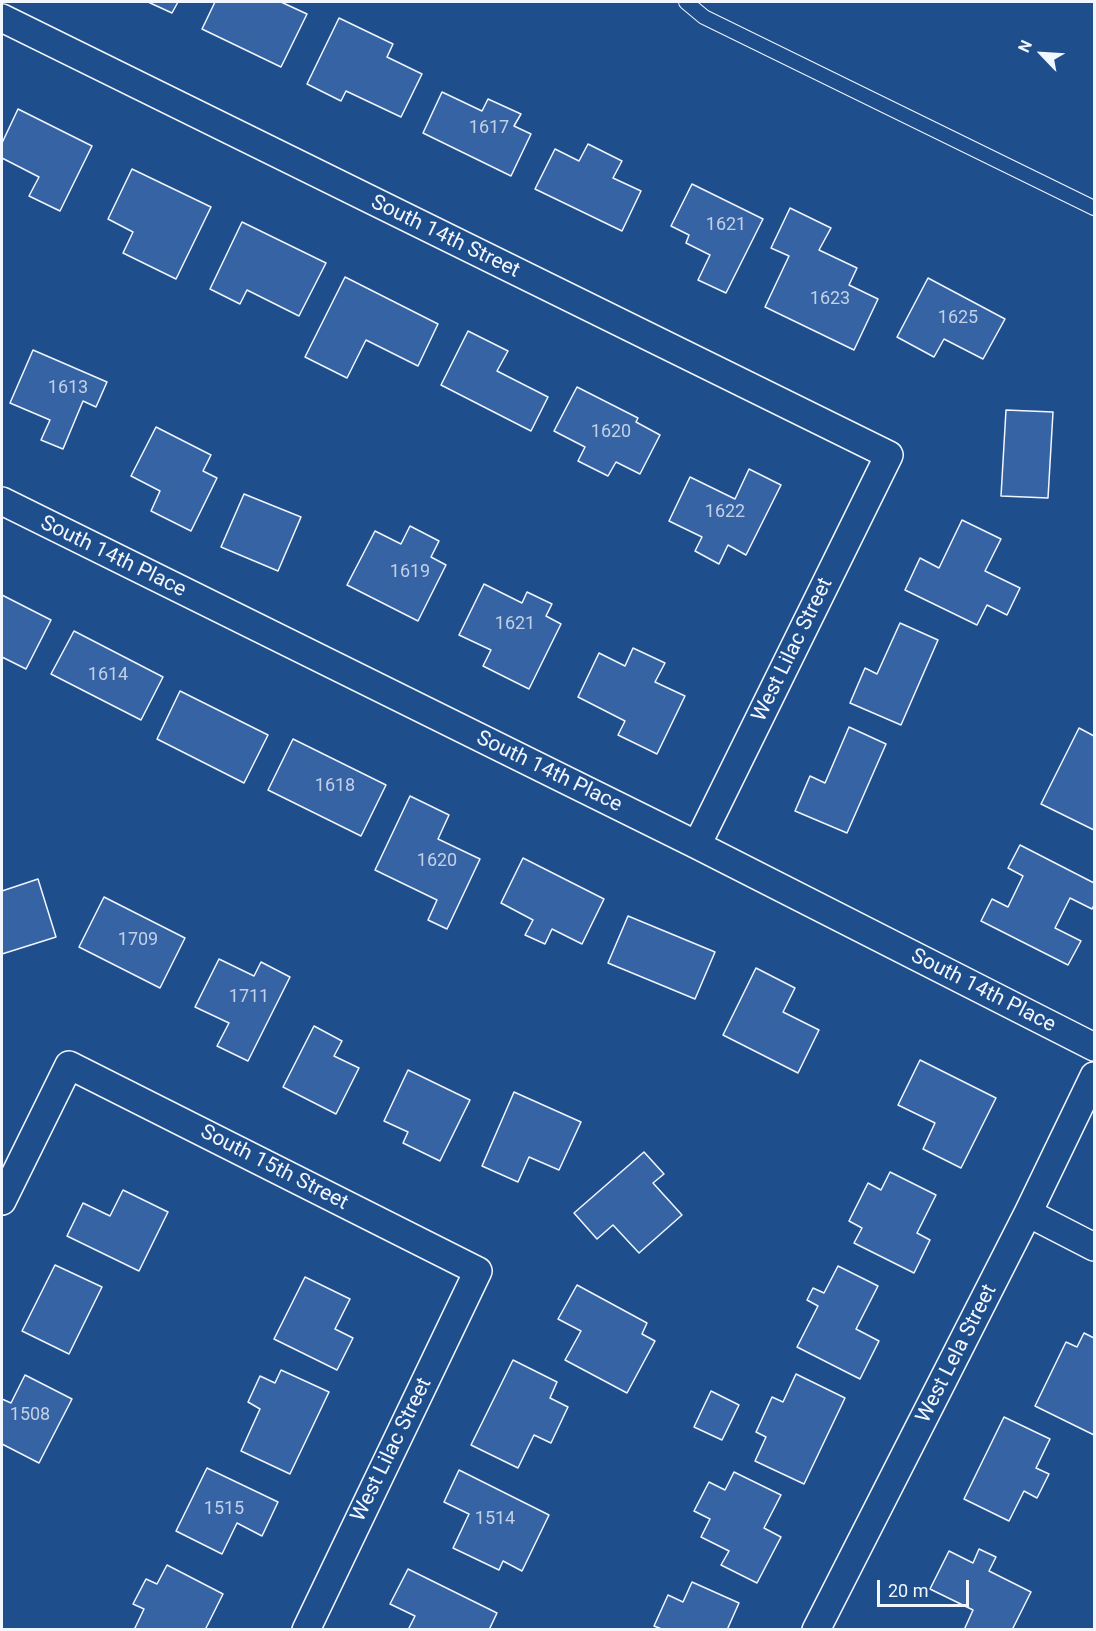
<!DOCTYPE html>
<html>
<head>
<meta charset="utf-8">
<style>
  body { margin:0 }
  #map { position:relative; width:1096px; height:1631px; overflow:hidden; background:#1f4e8c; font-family:Roboto,sans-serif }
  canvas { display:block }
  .frame { position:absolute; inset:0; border:3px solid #f2f6ff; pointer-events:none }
  .north { position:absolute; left:1012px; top:24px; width:60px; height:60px; -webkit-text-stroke:4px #1f4e8c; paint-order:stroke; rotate:295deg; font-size:16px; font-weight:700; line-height:24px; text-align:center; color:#f2f6ff }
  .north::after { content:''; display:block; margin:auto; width:21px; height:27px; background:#f2f6ff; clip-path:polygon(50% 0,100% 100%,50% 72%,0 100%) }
  .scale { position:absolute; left:877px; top:1580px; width:92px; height:27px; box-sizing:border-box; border:3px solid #f2f6ff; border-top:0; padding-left:8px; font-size:18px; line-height:21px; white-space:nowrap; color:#f2f6ff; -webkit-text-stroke:4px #1f4e8c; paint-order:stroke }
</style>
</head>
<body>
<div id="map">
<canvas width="1096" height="1631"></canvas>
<div class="frame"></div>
<div class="north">N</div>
<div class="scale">20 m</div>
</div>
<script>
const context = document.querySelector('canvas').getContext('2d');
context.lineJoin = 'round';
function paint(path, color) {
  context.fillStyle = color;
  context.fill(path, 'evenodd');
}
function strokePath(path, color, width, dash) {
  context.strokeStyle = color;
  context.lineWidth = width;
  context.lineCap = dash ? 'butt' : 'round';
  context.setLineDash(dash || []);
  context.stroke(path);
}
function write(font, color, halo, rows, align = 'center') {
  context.font = font + ' Roboto,sans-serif';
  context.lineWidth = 4.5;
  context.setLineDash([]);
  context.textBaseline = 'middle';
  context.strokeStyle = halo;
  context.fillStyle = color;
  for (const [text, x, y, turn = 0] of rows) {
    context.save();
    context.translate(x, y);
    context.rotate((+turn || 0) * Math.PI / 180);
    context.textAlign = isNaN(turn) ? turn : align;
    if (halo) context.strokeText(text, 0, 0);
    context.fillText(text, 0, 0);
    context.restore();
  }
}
const building = new Path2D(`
  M148,2H178L172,13Z
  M215,2H281L307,14L281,67L202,29Z
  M339,18L393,44L387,57L422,74L401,117L346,91L341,101L307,84Z
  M442,92L482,111L488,99L521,114L514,126L531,134L511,176L423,133Z
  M18,109L92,146L60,211L29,196L39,177L2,158V143Z
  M588,144L622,161L613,178L641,191L622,231L535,189L555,149L579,161Z
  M132,169L211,207L176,279L123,253L133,232L108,219Z
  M692,184L763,219L726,293L698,280L710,255L686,243L689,235L671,226Z
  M790,208L831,228L819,250L857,268L849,285L878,299L854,350L765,307L789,256L771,248Z
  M242,222L326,263L299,316L247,290L240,304L210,289Z
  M345,277L438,324L418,366L366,340L347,378L305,357Z
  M928,278L1005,319L983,359L944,339L934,357L897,337Z
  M468,331L508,351L497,371L548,397L531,431L441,385Z
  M33,350L107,382L96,407L83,401L63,449L41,440L50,420L10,403Z
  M577,387L638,418L636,422L660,435L640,474L616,462L608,476L578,461L585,447L554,431Z
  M1006,410L1053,412L1048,498L1001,496Z
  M156,427L211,455L203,471L217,478L191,531L151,511L160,491L131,476Z
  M749,469L781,485L746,555L728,545L719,564L695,551L702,537L669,521L690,477L735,499Z
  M244,494L301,517L278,571L221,547Z
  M962,520L1001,539L985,571L1020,588L1007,615L987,605L977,625L905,590L920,558L939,568Z
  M410,526L439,541L431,557L446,565L418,621L347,585L375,531L401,544Z
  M484,584L522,603L527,592L552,604L546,616L561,624L529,689L483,666L491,650L459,635Z
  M2,595L51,620L26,669L2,657Z
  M900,623L938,640L901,725L850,703L865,668L877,674Z
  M74,631L163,677L141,720L51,674Z
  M633,648L665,663L655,682L685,696L657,754L618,735L625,721L578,697L599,653L625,666Z
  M180,691L268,735L244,783L157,739Z
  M849,727L886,744L847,833L795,811L810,776L825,783Z
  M1079,728L1094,736V830L1041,804Z
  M293,739L386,785L361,836L268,790Z
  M410,796L449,815L438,839L480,859L447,929L428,920L437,900L375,870Z
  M1020,845L1094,883V905L1092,909L1070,898L1055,928L1081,941L1068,965L981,921L992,899L1008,907L1023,876L1008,868Z
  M523,858L604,899L582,944L552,929L545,944L525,935L533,920L501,903Z
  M38,879L56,937L2,954V891Z
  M104,897L185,938L160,988L79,947Z
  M628,916L715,952L695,999L608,963Z
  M219,959L254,976L261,962L290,977L248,1061L217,1046L229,1023L195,1007Z
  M756,968L795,988L783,1012L819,1030L798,1073L723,1035Z
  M314,1026L342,1041L334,1056L359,1068L336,1114L283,1087Z
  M920,1060L996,1098L961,1168L923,1149L935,1123L898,1105Z
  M408,1070L470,1100L440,1161L403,1143L408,1132L384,1121Z
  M514,1092L581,1122L559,1170L529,1157L518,1182L482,1166Z
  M644,1152L664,1174L653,1183L682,1215L639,1253L613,1225L597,1239L574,1213Z
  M890,1172L936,1195L917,1233L930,1240L914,1273L854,1243L862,1228L849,1221L868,1183L881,1190Z
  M123,1190L168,1212L139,1271L67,1236L83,1203L110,1216Z
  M55,1265L102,1287L69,1354L22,1331Z
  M838,1266L878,1286L856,1329L879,1341L860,1379L797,1347L818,1306L807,1300L813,1288L824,1293Z
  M305,1277L350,1299L335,1329L353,1338L337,1370L274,1339Z
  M577,1285L647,1323L642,1334L655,1341L627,1393L565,1360L581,1331L558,1319Z
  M1084,1333L1094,1338V1435L1035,1406L1066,1342L1077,1347Z
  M513,1360L557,1382L550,1398L568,1407L551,1443L534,1435L518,1468L471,1445Z
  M281,1370L329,1392L290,1474L241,1451L260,1409L248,1402L260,1376L275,1383Z
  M796,1374L845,1398L804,1484L755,1461L766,1437L756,1432L772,1397L783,1402Z
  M25,1375L72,1399L39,1463L2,1444V1399L11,1403Z
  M711,1391L739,1405L722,1440L694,1427Z
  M1004,1417L1050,1439L1036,1468L1049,1474L1037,1498L1024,1491L1009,1521L964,1499Z
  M207,1468L278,1502L262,1536L237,1523L222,1554L176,1531Z
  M459,1470L549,1515L522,1571L503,1561L499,1570L453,1548L469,1514L444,1502Z
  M734,1472L781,1495L764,1528L781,1537L757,1583L721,1565L729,1551L701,1537L710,1519L694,1511L709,1482L725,1490Z
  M979,1549L996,1557L989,1571L1031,1592L1012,1630H964L973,1610L930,1589L949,1551L973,1563Z
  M167,1565L223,1594L205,1630H134L144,1609L133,1604L146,1579L157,1584Z
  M408,1569L497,1613L489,1630H408L415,1616L390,1604Z
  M692,1582L739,1603L727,1630H664L654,1626L668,1595L683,1602Z`);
paint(building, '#3563a3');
strokePath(building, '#f2f6ff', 1.5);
const service = new Path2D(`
  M686,2L704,17L1094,208`);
const minor = new Path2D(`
  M2,18L889,455L697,845
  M2,501L697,845L1094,1047
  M2,1201L69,1065L478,1271L306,1630
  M1028,1213L1094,1247
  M816,1630L1028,1213L1094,1076`);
strokePath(service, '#f2f6ff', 16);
strokePath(minor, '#f2f6ff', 30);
strokePath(service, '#1f4e8c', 14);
strokePath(minor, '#1f4e8c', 27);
write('18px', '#c3d1e8', null, [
  ["1617",489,128],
  ["1621",726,225],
  ["1623",830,299],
  ["1625",958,318],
  ["1613",68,388],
  ["1620",611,432],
  ["1622",725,512],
  ["1619",410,572],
  ["1621",515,624],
  ["1614",108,675],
  ["1618",335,786],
  ["1620",437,861],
  ["1709",138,940],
  ["1711",249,997],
  ["1508",30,1415],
  ["1515",224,1509],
  ["1514",495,1519]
]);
write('21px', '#f2f6ff', '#1f4e8c', [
  ["South 14th Street",445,237,26],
  ["South 14th Place",113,557,26],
  ["West Lilac Street",793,650,-64],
  ["South 14th Place",549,772,26],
  ["South 14th Place",983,991,27],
  ["South 15th Street",274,1168,27],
  ["West Lela Street",957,1354,-63],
  ["West Lilac Street",392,1450,-64]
]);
</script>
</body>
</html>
